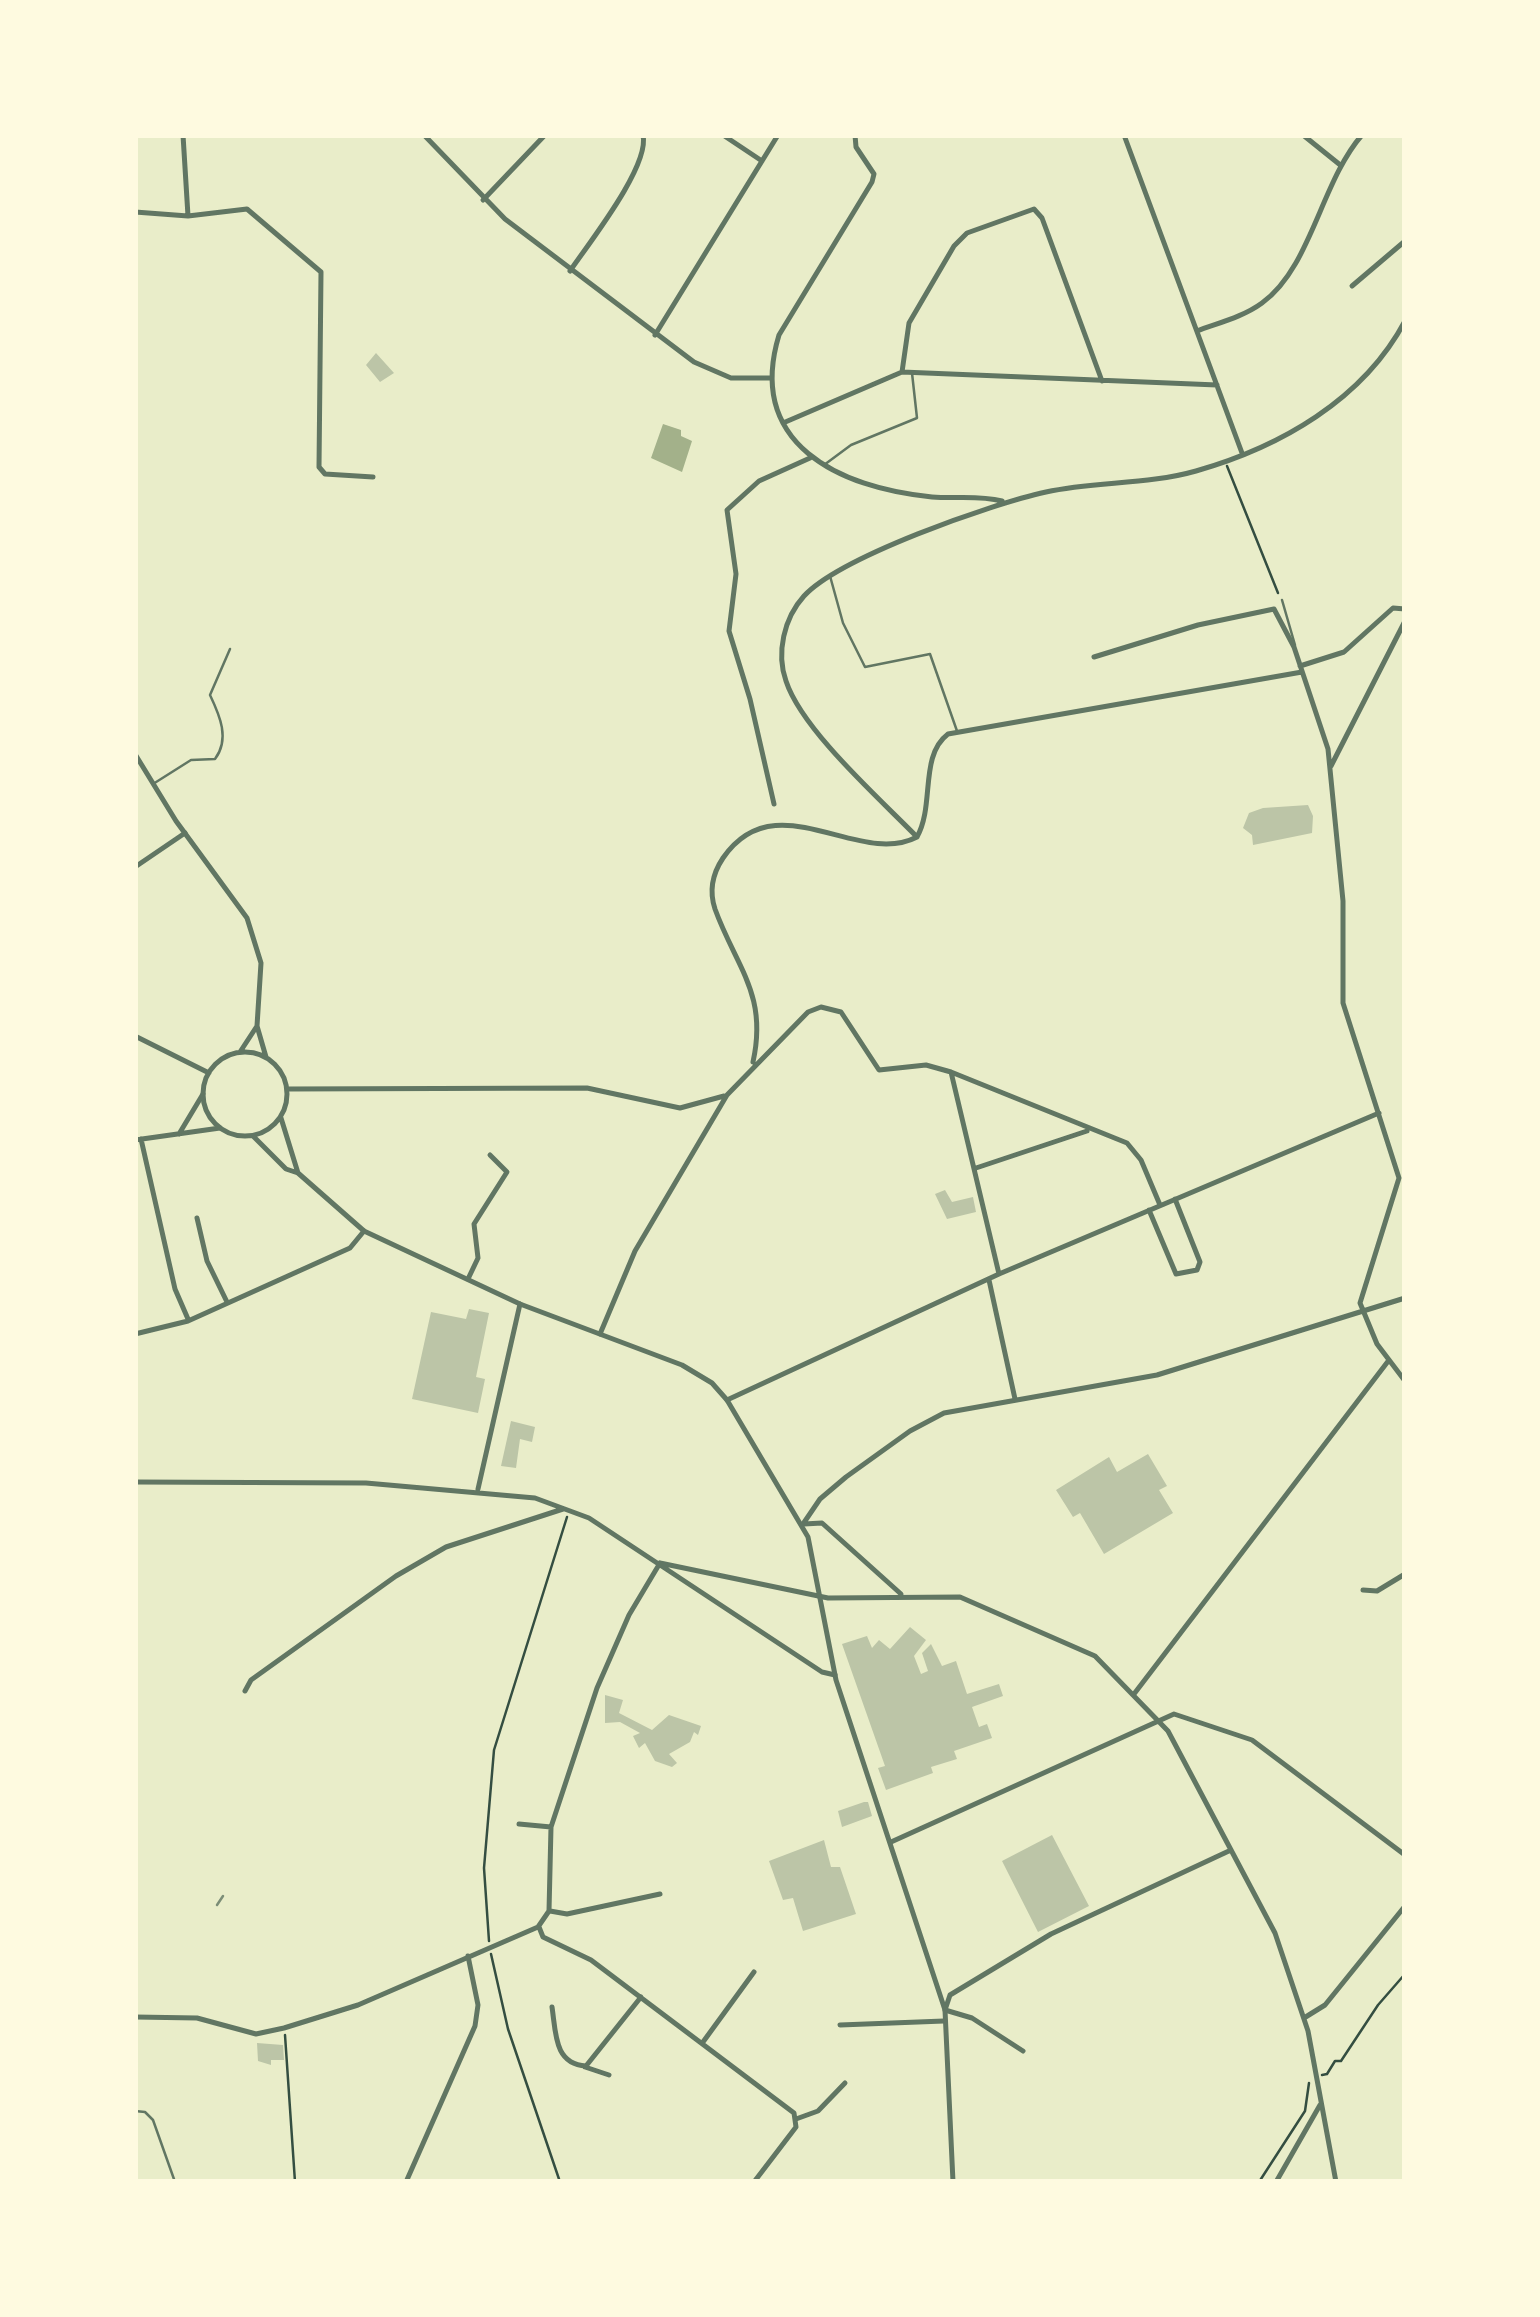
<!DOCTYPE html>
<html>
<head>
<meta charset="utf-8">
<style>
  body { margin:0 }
  #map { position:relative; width:1540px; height:2317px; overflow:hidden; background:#e9edc9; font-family:"IBM Plex Serif",serif }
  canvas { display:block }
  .frame { position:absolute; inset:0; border:138px solid #fefae0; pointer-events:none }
</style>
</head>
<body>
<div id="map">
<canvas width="1540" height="2317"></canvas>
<div class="frame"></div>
</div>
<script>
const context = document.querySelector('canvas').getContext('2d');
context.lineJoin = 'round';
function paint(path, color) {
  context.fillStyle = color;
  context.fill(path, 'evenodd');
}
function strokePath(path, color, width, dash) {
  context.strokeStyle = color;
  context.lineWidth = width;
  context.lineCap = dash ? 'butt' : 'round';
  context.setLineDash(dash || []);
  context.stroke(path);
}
paint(new Path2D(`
  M663,424L681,430V436L692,441L682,472L651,458Z`), '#a3b18a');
paint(new Path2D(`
  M376,353L394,373L380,382L366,365Z
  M1308,805L1313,816L1312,833L1253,845L1252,835L1243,828L1249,813L1263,808Z
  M945,1190L952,1202L973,1197L976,1212L947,1219L935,1194Z
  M469,1309L489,1313L476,1377L485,1379L478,1413L412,1399L431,1312L466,1319Z
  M511,1421L535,1427L532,1442L520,1439L516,1468L501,1466Z
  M1148,1454L1167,1486L1159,1490L1173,1513L1104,1554L1080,1513L1073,1517L1056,1490L1109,1457L1117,1472Z
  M910,1627L926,1640L914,1656L921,1674L928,1671L922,1653L931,1644L942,1666L956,1661L967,1694L999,1684L1003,1696L972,1707L979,1727L987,1724L992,1738L954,1751L957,1759L931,1767L933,1773L886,1790L878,1768L885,1766L842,1644L867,1636L872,1648L879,1640L890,1649Z
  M605,1695L623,1700L619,1713L652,1730L669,1715L701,1726L698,1735L694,1732L690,1742L669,1754L677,1763L672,1767L655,1761L645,1743L639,1748L633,1736L640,1733L620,1722L605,1723Z
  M864,1802H868L872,1816L842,1827L838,1811Z
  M1052,1835L1089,1906L1038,1932L1002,1861Z
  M824,1840L831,1867H840L856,1914L803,1931L793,1898L783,1900L769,1861Z
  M257,2043L283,2045L284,2060H271V2065L258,2061Z`), '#bcc5a7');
strokePath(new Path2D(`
  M1227,466L1278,593
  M489,1941L484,1868L494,1750L567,1517
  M491,1954L508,2029L560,2182
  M285,2035L295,2182
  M1322,2075L1327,2074L1335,2061H1341L1378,2005L1405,1974
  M1259,2182L1305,2111L1309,2083`), '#344e41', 2.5);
strokePath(new Path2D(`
  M824,465L851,445L917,418L912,373
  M830,576L843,623L865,667L930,654L957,731
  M1282,600L1295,645
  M153,784L191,760L215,759C230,739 220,716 210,695L230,649
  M135,2111L145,2112L153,2120L175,2182`), '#617663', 2.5);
strokePath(new Path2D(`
  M183,135L188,216
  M424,135L505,219L694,362L731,378H771
  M723,135L762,161
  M855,135L856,147L874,174L872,182L779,335C746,444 839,488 932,497C957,499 978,495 1002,501
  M1124,135L1242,453
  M1303,135L1339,164
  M483,200L545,135
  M135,212L188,216L247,209L321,272L319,467L325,474L373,477
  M570,271C589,243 650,166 643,135
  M1352,286L1405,241
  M1197,331C1218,323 1243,317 1262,303C1311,268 1321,182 1362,135
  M655,335L778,135
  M902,372L909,323L954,246L967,233L1034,209L1042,218L1102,381
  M783,423L902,372L1217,385
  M1094,657L1198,625L1274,609L1294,647L1328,749L1343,901V1003L1399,1178L1360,1303L1377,1344L1405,1381
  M1300,666L1344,652L1393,608L1405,609
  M1331,766L1405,621
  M774,804L750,699L729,631L736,574L727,510L759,481L810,458
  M917,837C880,799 802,730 786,681C776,653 784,618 804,596C840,557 991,504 1046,492C1095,481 1147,485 1196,471C1280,447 1363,400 1405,321
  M917,837C935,805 919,756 948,734L1302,672
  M135,867L185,833
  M753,1062C768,994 736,967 715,909C709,891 713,873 723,858C776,781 858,868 917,837
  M951,1072L1127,1143L1141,1160L1160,1205
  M288,1089L587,1088L680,1108L724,1096
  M179,1134L203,1094
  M141,1139L175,1289L188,1319
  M135,1140L220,1128
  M976,1168L1087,1131
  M1149,1210L1176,1274L1197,1270L1200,1262L1175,1199
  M197,1218L207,1261L227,1302
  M468,1279L478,1258L474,1224L507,1172L490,1155
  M989,1280L1015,1399
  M135,1334L188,1321L350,1248L364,1231
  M600,1334L635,1251L727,1095L808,1012L821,1007L841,1012L879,1070L926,1065L951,1072L999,1274
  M727,1400L999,1274L1379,1113
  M135,1482L366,1483L535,1498L589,1518L822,1672L835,1675
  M478,1489L520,1304
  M803,1524L820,1499L846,1477L910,1431L944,1413L1157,1375L1405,1298
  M804,1524L822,1523L901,1594
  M660,1563L828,1598L960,1597L1095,1656L1168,1731L1275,1933L1308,2031L1336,2182
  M1363,1590L1377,1591L1405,1574
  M245,1691L251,1680L396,1576L446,1547L563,1509
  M1134,1694L1389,1360
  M519,1824L551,1827
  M891,1842L1174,1714L1252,1740L1405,1855
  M550,1911L567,1914L660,1894
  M539,1927L543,1937L591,1960L794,2113L796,2127L754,2182
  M552,2007C556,2033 554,2064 586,2066L641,1997
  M135,2017L197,2018L256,2034L284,2028L358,2005L538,1927L549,1911L551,1827L597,1688L629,1615L660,1563
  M1304,2018L1325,2005L1405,1906
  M840,2025L944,2021
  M703,2042L754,1972
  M1023,2051L972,2018L945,2010L950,1995L1051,1934L1231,1850
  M585,2067L609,2075
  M796,2119L818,2111L845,2083
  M406,2182L475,2026L478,2005L468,1956
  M1276,2182L1320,2105`), '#617663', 5);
strokePath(new Path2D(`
  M135,754L176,821L247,918L261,963L257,1026L266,1057
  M135,1036L209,1073
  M203 1094a42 42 0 1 1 84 0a42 42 0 1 1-84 0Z
  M240,1052L257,1026
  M281,1118L298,1173
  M253,1136L286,1169L298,1173L364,1231L520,1304L682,1365L712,1383L727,1400L808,1537L836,1680L945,2010L953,2182`), '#617663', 5);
strokePath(new Path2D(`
  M217,1905L223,1896`), '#7c8e77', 2.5);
</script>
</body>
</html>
